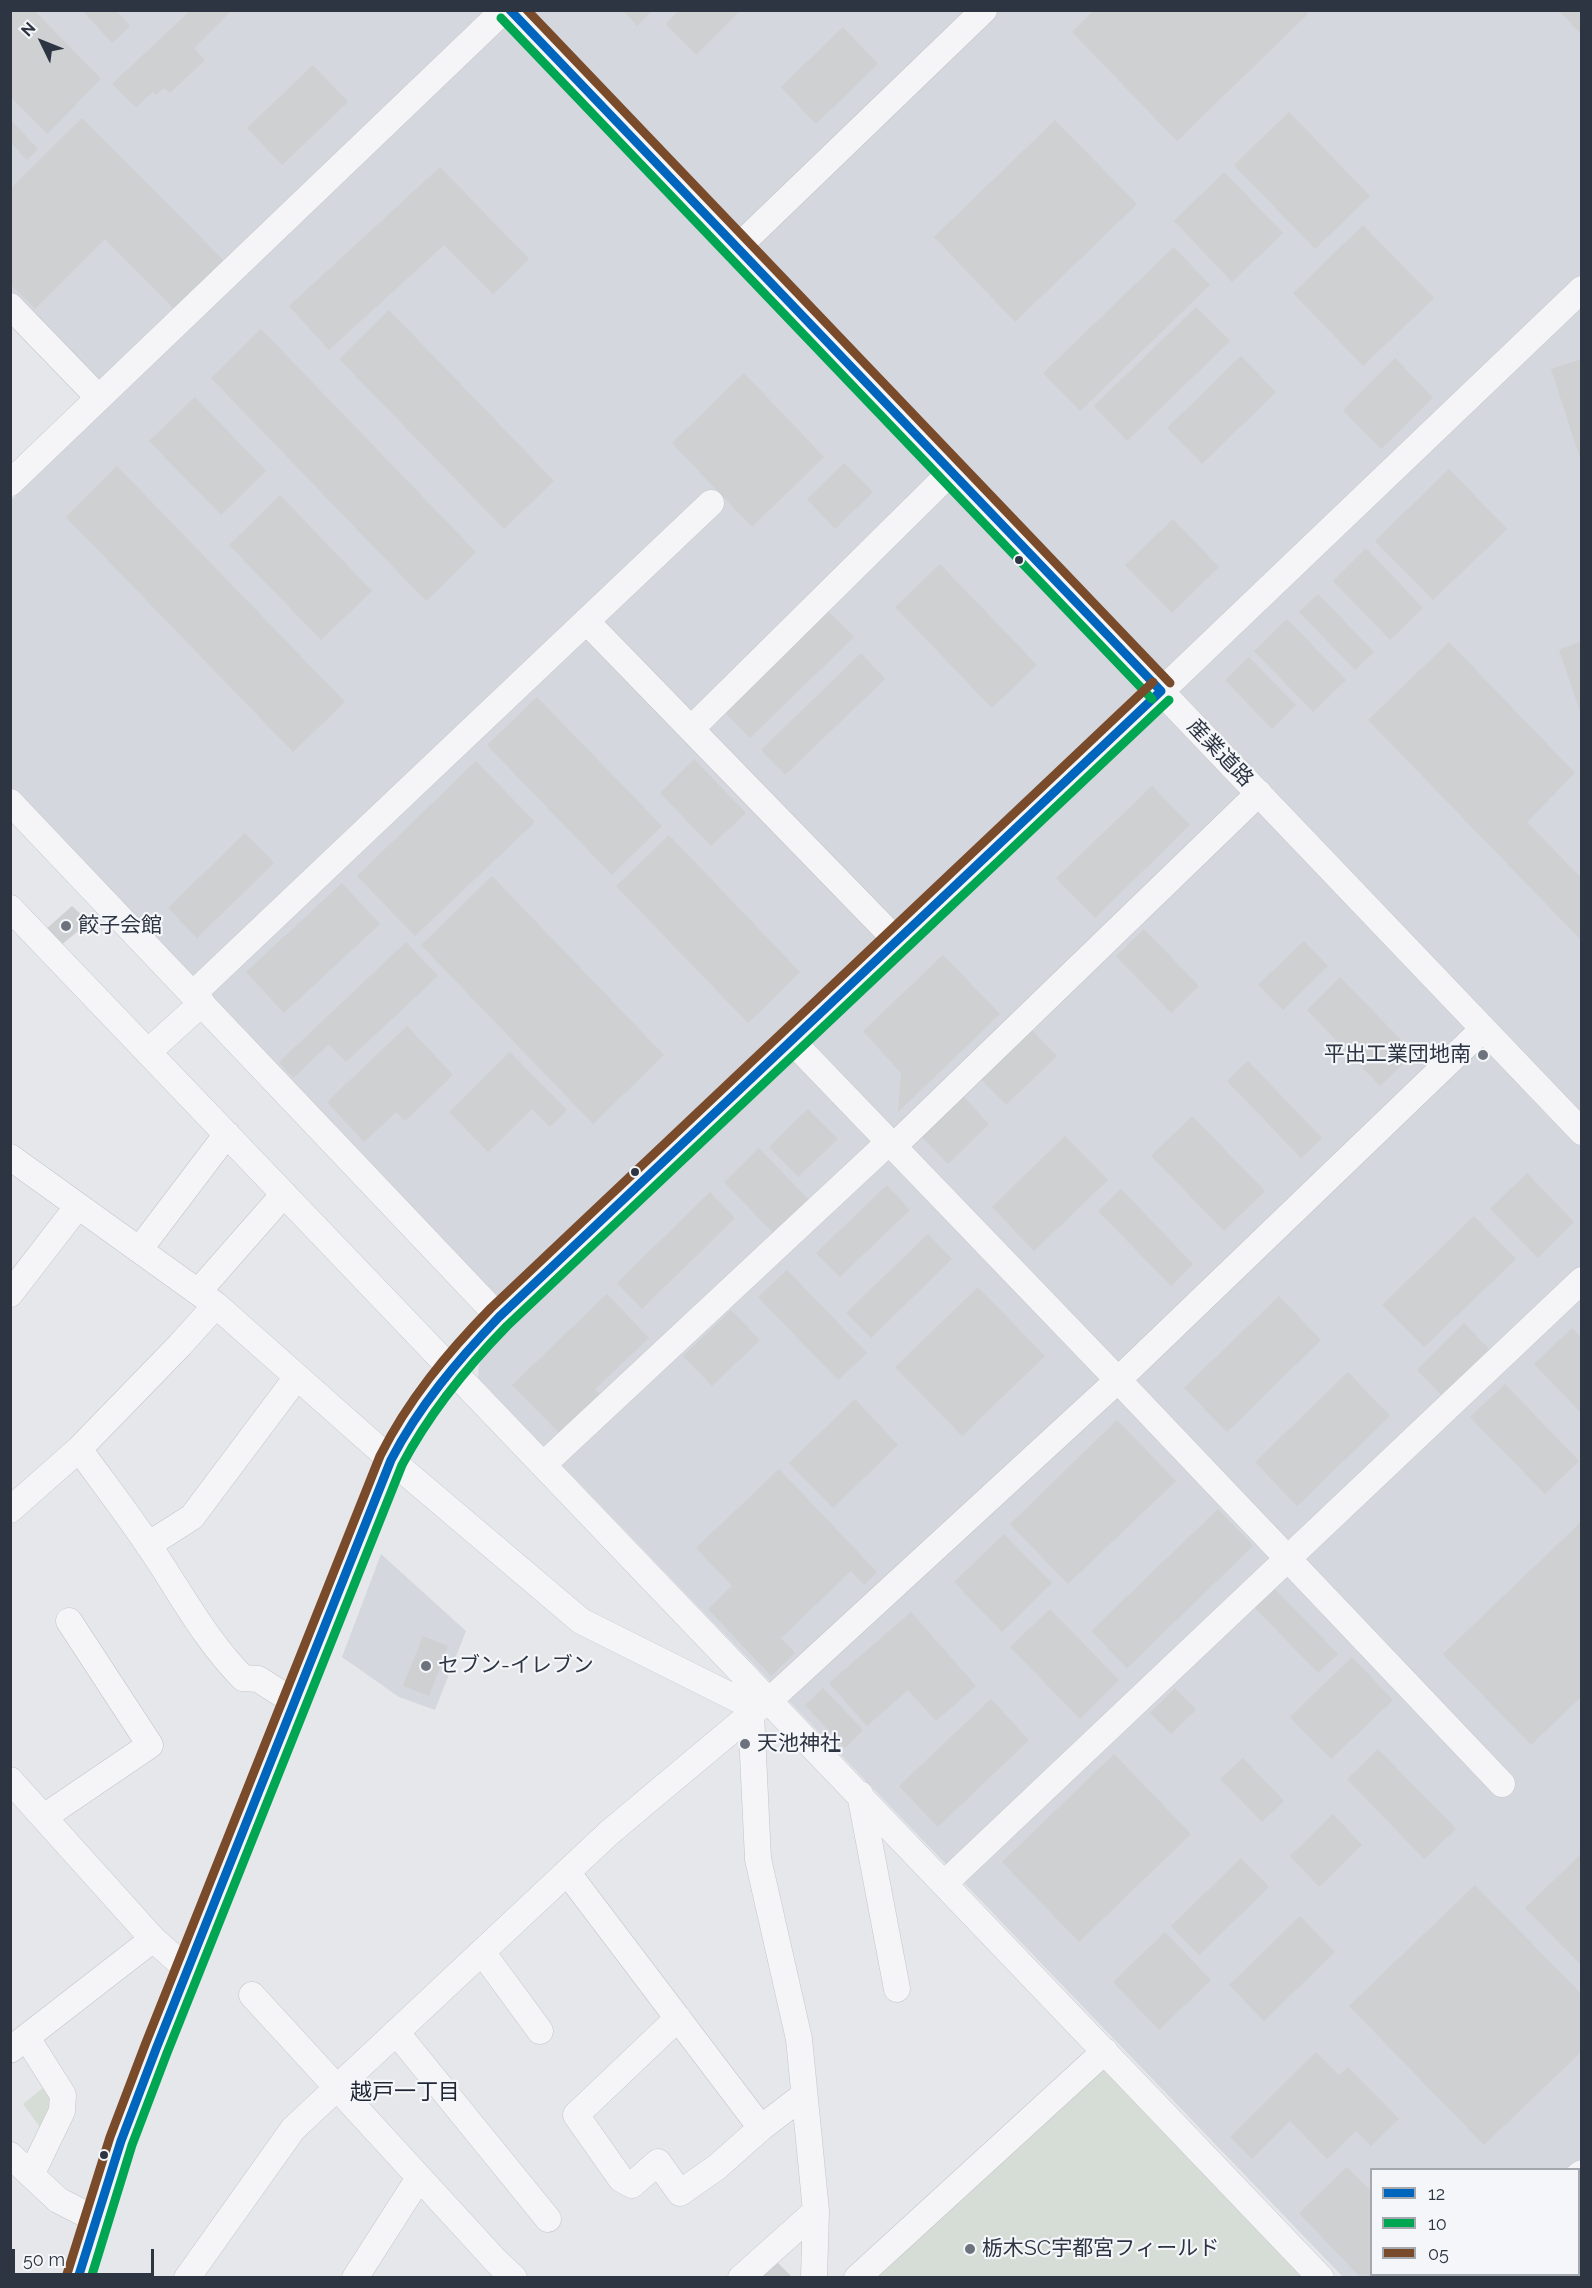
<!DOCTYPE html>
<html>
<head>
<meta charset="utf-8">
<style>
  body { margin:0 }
  #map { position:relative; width:1592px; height:2288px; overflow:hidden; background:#e5e7ea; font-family:Raleway,sans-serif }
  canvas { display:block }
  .frame { position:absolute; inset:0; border:12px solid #2d3543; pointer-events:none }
  .legend { position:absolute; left:1370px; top:2168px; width:210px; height:108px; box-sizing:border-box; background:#f4f6f9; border:2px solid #a4a9b0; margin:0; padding:8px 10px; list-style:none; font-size:18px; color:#2d3543 }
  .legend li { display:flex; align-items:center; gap:12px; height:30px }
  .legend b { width:30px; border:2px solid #a4a9b0 }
  .north { position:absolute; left:12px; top:12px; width:60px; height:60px; -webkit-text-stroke:4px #f4f6f9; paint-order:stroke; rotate:313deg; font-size:16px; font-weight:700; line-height:24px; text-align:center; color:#2d3543 }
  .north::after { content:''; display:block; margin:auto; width:21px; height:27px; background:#2d3543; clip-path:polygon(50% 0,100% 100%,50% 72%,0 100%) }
  .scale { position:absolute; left:12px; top:2249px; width:142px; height:27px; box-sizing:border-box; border:3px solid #2d3543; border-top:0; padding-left:8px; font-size:18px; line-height:21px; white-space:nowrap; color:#2d3543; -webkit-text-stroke:4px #f4f6f9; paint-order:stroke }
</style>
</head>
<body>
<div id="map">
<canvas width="1592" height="2288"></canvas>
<div class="frame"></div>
<ul class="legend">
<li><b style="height:8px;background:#0065bd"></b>12</li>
<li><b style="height:8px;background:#00a651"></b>10</li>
<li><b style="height:8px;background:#7a4b2a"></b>05</li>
</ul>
<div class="north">N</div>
<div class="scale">50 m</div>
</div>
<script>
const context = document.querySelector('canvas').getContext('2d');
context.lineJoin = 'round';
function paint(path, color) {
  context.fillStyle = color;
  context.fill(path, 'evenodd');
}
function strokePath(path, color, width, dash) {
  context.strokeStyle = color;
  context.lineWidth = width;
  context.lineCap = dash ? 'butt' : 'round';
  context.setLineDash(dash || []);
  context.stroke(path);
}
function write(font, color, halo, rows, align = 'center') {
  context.font = font + ' Raleway,"Noto Sans JP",sans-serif';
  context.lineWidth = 4.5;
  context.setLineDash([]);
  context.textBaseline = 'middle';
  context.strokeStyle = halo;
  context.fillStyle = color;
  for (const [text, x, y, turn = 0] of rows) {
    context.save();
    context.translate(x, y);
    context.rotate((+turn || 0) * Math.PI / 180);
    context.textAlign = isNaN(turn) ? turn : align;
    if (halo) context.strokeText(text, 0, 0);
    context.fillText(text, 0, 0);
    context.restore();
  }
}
paint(new Path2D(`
  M11,11H1581V2277H1343L478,1378L479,1365L483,1354L515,1323L11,790V500L115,400L11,291ZM1372,2170H1578V2274H1372Z
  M381,1554L466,1631L435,1710L399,1697L342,1657Z`), '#d4d7dd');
paint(new Path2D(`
  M1103,2060L1312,2278H868Z
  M49,2083L55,2096L45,2134L23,2104Z`), '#d6ddd6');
paint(new Path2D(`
  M10,10H34L101,79L47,134L10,96Z
  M82,10H116L130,26L112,43Z
  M191,10H232L194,48L205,60L170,93L164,88L156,95L153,92L136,107L112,84Z
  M623,10H653L637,26Z
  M679,10H741L696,55L666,24Z
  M1094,10H1305L1308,14L1177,141L1072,32Z
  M1558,10H1582V35Z
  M843,27L878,64L816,124L781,87Z
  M313,65L348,102L282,165L247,128Z
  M1289,112L1370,196L1315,249L1234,165Z
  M82,118L224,261L175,310L105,239L35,309L10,284V189Z
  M10,119L38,149L27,160L10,142Z
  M1055,120L1137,204L1015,322L934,237Z
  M440,167L529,259L493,294L444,245L329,350L289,306Z
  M1224,172L1283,233L1232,282L1174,221Z
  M1363,225L1434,298L1363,366L1293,293Z
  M1174,247L1210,285L1080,411L1043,373Z
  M1196,307L1230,341L1127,441L1094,406Z
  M389,310L554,481L504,529L339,359Z
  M261,329L476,552L426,601L211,378Z
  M1241,356L1276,392L1202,464L1167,428Z
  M1395,358L1433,398L1381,449L1343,410Z
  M1582,359V461H1581L1551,369Z
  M744,373L824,457L752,527L672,443Z
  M195,397L266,471L221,515L149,441Z
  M844,463L873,492L835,529L807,499Z
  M117,466L345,702L293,752L66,517Z
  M1449,469L1507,529L1433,600L1375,541Z
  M280,495L372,591L321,640L229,545Z
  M1173,519L1219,567L1172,613L1125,565Z
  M1366,548L1423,608L1390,640L1333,581Z
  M940,564L1037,665L992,708L895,607Z
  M1318,594L1374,652L1355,670L1299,612Z
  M826,609L854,637L750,738L722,709Z
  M1287,619L1346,680L1313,712L1254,651Z
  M1582,641V714H1581L1559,650Z
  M1449,642L1575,773L1527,822L1582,879V941L1368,720Z
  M861,653L885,679L785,775L761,750Z
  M1249,657L1296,705L1272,729L1225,680Z
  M537,697L662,826L612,875L487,745Z
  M694,759L746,813L711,846L660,793Z
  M476,761L535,822L415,936L357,876Z
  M1152,786L1190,825L1095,918L1056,878Z
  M245,833L274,863L197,938L168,908Z
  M669,835L800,972L748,1023L616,886Z
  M492,876L664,1055L593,1124L421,945Z
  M342,883L380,924L284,1013L246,972Z
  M72,906L89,922L60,946L44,931Z
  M1144,929L1199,986L1171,1013L1116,956Z
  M1304,941L1328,966L1283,1010L1258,985Z
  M406,942L438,976L346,1062L329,1044L293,1078L279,1062Z
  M943,955L1000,1014L898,1112L901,1073L863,1031Z
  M1340,977L1414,1053L1380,1086L1307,1010Z
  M407,1026L453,1075L405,1121L396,1112L364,1142L327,1102Z
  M1032,1030L1057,1056L1006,1105L981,1079Z
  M510,1052L567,1110L550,1127L532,1109L488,1152L449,1112Z
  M1248,1061L1322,1138L1301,1158L1227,1081Z
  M963,1096L989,1124L948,1164L921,1136Z
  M808,1109L838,1139L798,1177L769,1147Z
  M1192,1116L1265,1191L1224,1231L1151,1156Z
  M1065,1136L1108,1180L1034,1251L992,1207Z
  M759,1148L812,1203L777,1237L724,1182Z
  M1527,1173L1574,1222L1538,1258L1490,1209Z
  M887,1185L910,1210L840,1277L816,1253Z
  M1121,1189L1193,1264L1171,1286L1098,1211Z
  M710,1192L735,1218L642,1309L617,1283Z
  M1474,1216L1516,1259L1424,1347L1382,1305Z
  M928,1234L952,1259L871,1338L846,1313Z
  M787,1270L867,1353L838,1380L758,1297Z
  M978,1287L1045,1356L962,1436L895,1367Z
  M607,1294L649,1338L595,1389L603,1397L562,1436L512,1385Z
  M1279,1296L1321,1340L1227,1432L1184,1388Z
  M731,1310L760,1340L712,1386L683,1356Z
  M1464,1323L1489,1349L1442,1396L1417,1370Z
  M1572,1328L1582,1338V1414L1534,1364Z
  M1348,1372L1390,1416L1297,1506L1255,1462Z
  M1505,1384L1579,1461L1545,1494L1470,1417Z
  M855,1399L898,1445L833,1508L789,1463Z
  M1117,1420L1176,1481L1068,1584L1010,1524Z
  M779,1469L877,1572L864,1585L851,1571L781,1638L795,1653L771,1676L708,1609L732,1586L696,1548Z
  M1218,1509L1253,1546L1127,1668L1091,1631Z
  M1582,1521V1696L1531,1745L1443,1654Z
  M1004,1534L1052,1583L1002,1632L954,1582Z
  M1274,1588L1338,1654L1318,1673L1254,1607Z
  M1050,1609L1119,1680L1080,1719L1010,1647Z
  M911,1612L976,1686L936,1721L908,1690L867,1726L829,1683Z
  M423,1636L448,1646L429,1696L403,1686Z
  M1352,1657L1393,1700L1331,1759L1290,1717Z
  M823,1688L863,1730L845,1748L805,1705Z
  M1175,1688L1196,1710L1171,1734L1150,1713Z
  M991,1699L1029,1740L938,1827L899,1786Z
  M1378,1749L1456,1829L1424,1859L1347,1779Z
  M1114,1754L1191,1834L1079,1942L1002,1862Z
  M1243,1758L1284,1801L1262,1822L1220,1779Z
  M1333,1814L1362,1845L1319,1887L1290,1856Z
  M1582,1853V1966L1525,1908Z
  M1241,1858L1269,1887L1199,1955L1171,1926Z
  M1475,1885L1582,1995V2051L1484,2145L1349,2006Z
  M1300,1916L1335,1952L1264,2021L1229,1985Z
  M1165,1932L1211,1980L1159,2030L1113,1982Z
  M1316,2052L1339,2075L1348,2067L1399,2119L1371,2146L1356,2131L1327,2159L1290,2121L1252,2159L1230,2137Z
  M1347,2167L1372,2192V2274H1419L1416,2278H1361L1299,2213Z
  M1051,2236L1063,2250L1056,2256L1043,2243Z
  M775,2260L793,2278H757Z`), '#ced0d2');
const minor = new Path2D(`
  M510,10L1582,1132
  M737,248L984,10
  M10,306L99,398
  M10,483L504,10
  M586,621L897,941
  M691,729L951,472
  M10,802L499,1317
  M10,908L1321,2278
  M193,994L711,503
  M792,1041L1118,1380L1502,1784
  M148,1052L202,1003
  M893,1147L1259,793
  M10,1157L216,1305L391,1460L581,1621L757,1709L770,1700L1118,1380L1482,1030
  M139,1250L227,1134
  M198,1292L284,1194
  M10,1294L78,1206
  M79,1449C105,1485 133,1521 157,1558C184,1599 208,1643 243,1678L258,1679L293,1701
  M543,1465L889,1142
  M10,1510L79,1449L180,1345L216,1305
  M148,1545L192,1517L297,1377
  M10,1780L153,1939L187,1969
  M860,1794L897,1989
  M44,1817L150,1745L69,1621
  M567,1872L761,2128L717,2167L680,2193L658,2162L632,2185L621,2179L576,2115L678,2018
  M945,1883L1582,1280
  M482,1952L540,2031
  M252,1995L495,2260L514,2278
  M396,2032L548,2219
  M27,2038L63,2095L62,2111L31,2175
  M10,2050L153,1939
  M761,2128L804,2095
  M10,2155L58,2200L95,2219
  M1578,2176L1582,2173
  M78,2278L121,2141L156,2049L391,1460C418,1405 456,1361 499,1317L1177,676L1582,289
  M187,2278L293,2129L610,1832L757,1709
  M355,2278L419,2178
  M741,2278L816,2211L799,2039L758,1859L751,1713
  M814,2278L816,2211
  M857,2278L1105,2051
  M1473,2278L1476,2274`);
strokePath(minor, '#c3c5c8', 27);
strokePath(minor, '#f5f5f7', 26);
strokePath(new Path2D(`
  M510,10L1161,691
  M78,2278L121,2141L156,2049L391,1460C419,1406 457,1361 499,1317L1161,691`), '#0065bd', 9);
strokePath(new Path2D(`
  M501,18L1152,699
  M91,2278L132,2145L167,2053L402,1465C430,1412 466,1368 507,1326L1169,700`), '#00a651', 9);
strokePath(new Path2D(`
  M527,10L1170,683
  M67,2274L110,2137L145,2045L380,1456C408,1400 447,1353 491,1308L1153,682`), '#7a4b2a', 9);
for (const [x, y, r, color] of [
  [1019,560,5,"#2d3543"],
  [66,926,6,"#6d737d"],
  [1483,1055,6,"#6d737d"],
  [635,1172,5,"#2d3543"],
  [426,1666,6,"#6d737d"],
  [745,1744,6,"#6d737d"],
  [104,2155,5,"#2d3543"],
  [970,2249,6,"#6d737d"]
]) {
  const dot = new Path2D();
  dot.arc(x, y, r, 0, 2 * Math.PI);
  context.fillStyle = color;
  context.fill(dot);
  strokePath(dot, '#f4f6f9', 2);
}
write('21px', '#2d3543', '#f4f6f9', [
  ["産業道路",1220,753,46]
]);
write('21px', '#2d3543', '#f4f6f9', [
  ["餃子会館",78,926],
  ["平出工業団地南",1471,1055,"right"],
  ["セブン-イレブン",438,1666],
  ["天池神社",757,1744],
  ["栃木SC宇都宮フィールド",982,2249]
], 'left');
write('22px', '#1f2634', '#f4f6f9', [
  ["越戸一丁目",405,2092]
]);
</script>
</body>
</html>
